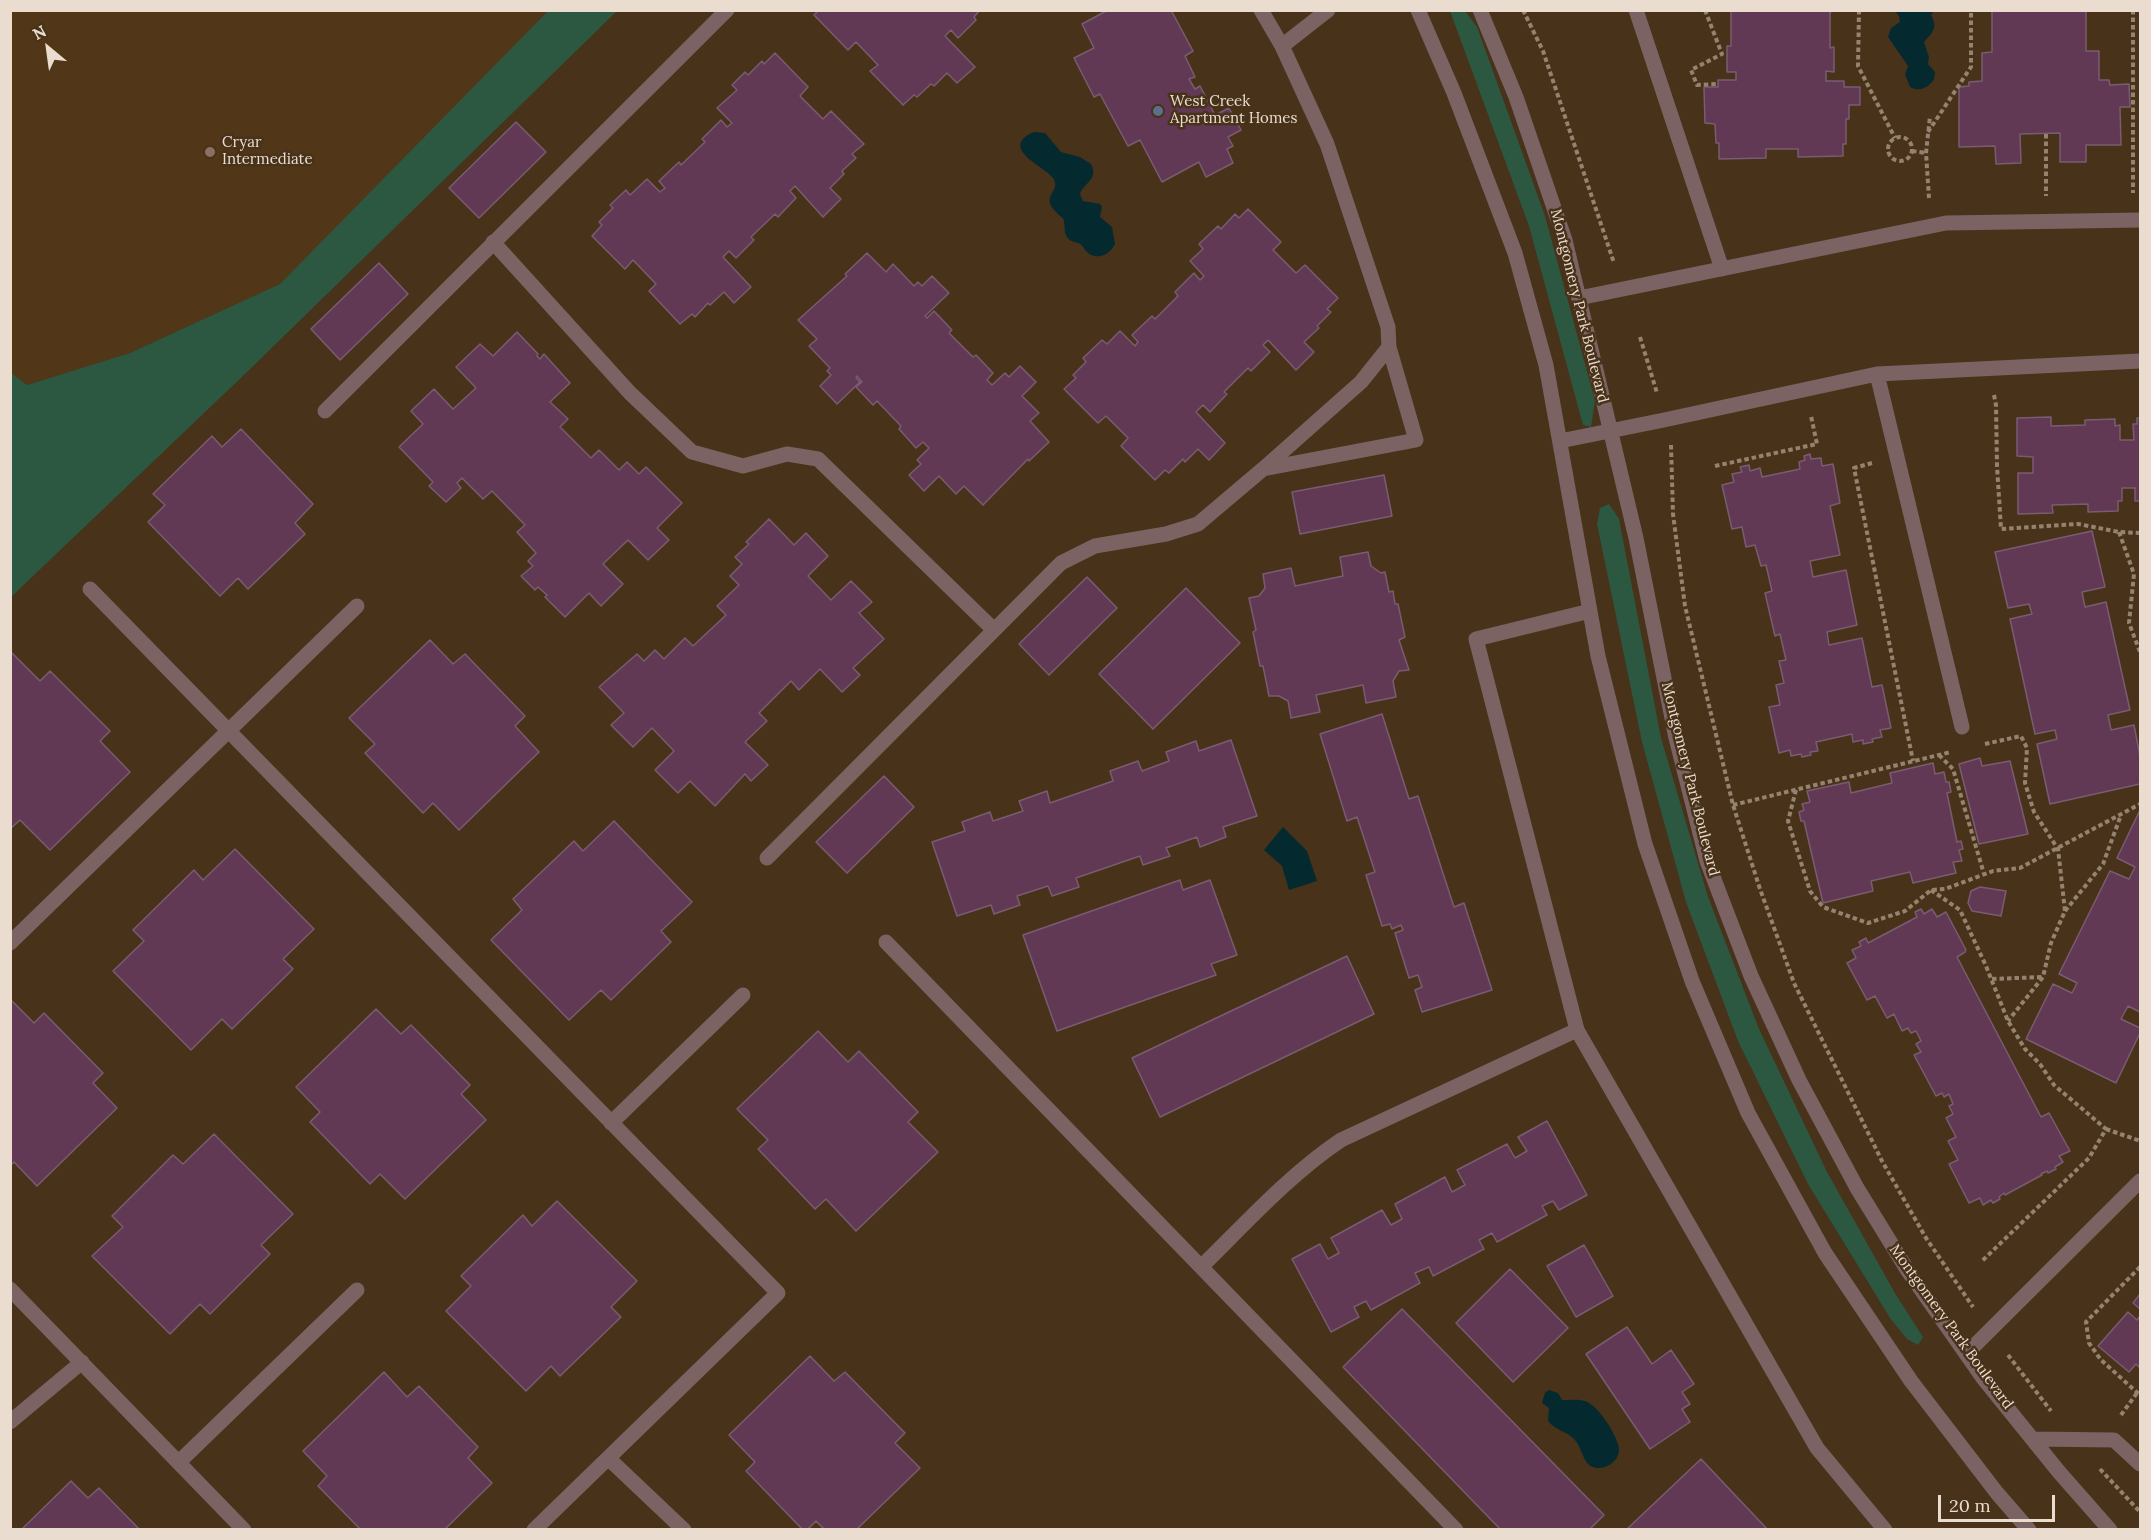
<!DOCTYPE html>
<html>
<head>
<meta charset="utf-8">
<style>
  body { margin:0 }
  #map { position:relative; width:2151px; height:1540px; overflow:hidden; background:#48321a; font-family:Lora,serif }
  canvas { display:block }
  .frame { position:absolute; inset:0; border:12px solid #eaddcf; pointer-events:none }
  .north { position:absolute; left:18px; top:18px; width:60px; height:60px; -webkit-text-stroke:4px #48321a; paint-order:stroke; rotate:331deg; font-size:16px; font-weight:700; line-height:24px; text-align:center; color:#eaddcf }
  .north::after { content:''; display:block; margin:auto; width:21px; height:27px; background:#eaddcf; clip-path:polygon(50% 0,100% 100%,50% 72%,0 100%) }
  .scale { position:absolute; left:1938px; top:1495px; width:117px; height:27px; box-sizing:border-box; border:3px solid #eaddcf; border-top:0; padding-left:8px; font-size:18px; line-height:21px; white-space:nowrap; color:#eaddcf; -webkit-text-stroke:4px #48321a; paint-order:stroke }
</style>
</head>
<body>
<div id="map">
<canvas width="2151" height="1540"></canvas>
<div class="frame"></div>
<div class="north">N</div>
<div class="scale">20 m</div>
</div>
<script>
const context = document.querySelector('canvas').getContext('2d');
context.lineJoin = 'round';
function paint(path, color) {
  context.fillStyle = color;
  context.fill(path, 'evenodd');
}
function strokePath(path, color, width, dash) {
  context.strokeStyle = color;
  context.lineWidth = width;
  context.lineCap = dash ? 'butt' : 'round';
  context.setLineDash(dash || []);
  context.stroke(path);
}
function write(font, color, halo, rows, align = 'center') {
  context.font = font + ' Lora,serif';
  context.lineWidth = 5;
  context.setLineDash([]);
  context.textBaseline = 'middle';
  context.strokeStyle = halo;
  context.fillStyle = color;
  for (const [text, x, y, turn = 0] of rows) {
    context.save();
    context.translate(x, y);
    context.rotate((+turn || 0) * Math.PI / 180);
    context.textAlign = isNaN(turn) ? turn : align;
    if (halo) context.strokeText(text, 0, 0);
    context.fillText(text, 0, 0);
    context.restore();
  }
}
paint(new Path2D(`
  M10,11H549L280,284L130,353L27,385L10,373Z`), '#513717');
paint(new Path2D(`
  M549,10L617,11L246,373L11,597V373L27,385L130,353L280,284Z
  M1450,11H1465L1477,27L1545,216L1595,401L1591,427L1583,425L1529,226Z
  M1609,504L1619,519L1661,738L1708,897L1759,1029L1827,1172L1896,1295L1923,1337L1918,1345L1907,1339L1890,1318L1808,1184L1738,1041L1686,902L1642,742L1597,524L1600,508Z`), '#2c5841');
paint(new Path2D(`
  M1895,11H1934L1931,15C1938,28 1933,32 1924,42L1929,57L1928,64L1935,72L1934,79C1929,88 1919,92 1910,87L1905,74L1908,66L1888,37L1891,28L1900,22L1899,16Z
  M1034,132L1045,133L1061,152L1080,157L1091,164C1099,180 1084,182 1080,194L1083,201L1100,204L1102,207L1100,217L1112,227L1115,244C1110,255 1096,261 1087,252C1083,248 1084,247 1080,244C1075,241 1071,243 1067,237C1063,231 1066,225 1063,218C1034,195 1063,194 1053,178C1046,167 997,148 1034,132Z
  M1283,827L1307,851L1317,881L1289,890L1282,866L1264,850Z
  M1549,1390L1558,1393L1562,1400C1569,1400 1578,1399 1585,1401C1598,1405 1618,1436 1619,1449C1620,1464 1598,1474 1588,1464C1582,1457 1581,1446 1574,1439C1566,1431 1555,1430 1548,1421L1549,1408L1542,1403L1545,1393Z`), '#042a2f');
const building = new Path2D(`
  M819,10H980L974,17L976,20L958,38L951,30L945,36L975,67L957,83L947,73L934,86L931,84L917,97L914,95L903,105L870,71L878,65L856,42L848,50L814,15Z
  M1108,10H1171L1193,51L1185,56L1195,77L1189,79L1195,89L1200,86L1215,115L1229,108L1241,130L1228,137L1233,146L1227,149L1233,163L1206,177L1199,162L1162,182L1140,140L1128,146L1100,94L1094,97L1074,58L1094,48L1082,24Z
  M1727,10H1837L1830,12V48L1834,47V72L1826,71V81H1844V87H1860V105H1849V119H1846V144H1843V156L1798,157V149H1766V158L1719,159V143H1716L1715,124L1705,123L1704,87H1718V80H1736V72H1727V46H1731V11Z
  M1992,10H2086V51H2099V80H2109L2110,85L2129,84L2130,107H2120L2121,145H2086V162H2060V133L2020,134L2021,163L1996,164L1995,146L1959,147V87L1969,86V82L1982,81V53L1992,52Z
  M775,53L808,87L800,96L823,119L831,111L864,144L852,154L856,158L842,171L844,174L830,188L841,199L823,217L795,186L790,191L796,198L778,217L775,214L751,237L754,240L736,258L729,251L723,257L751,287L734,303L724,292L710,305L708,303L695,317L692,314L680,324L649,291L656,284L633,260L625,269L592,236L602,225L599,222L613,208L610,205L626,190L630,195L647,179L660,192L665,188L659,181L679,162L681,165L705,142L702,139L721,120L727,127L732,123L717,108L737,90L732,85L745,72L748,75L762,61L764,64Z
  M516,122L546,152L479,218L449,188Z
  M1248,209L1281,242L1273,250L1296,273L1305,265L1338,298L1327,309L1331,312L1317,326L1319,328L1304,342L1314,352L1296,370L1268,340L1263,345L1270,352L1251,371L1248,368L1224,392L1227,394L1210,412L1203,405L1196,412L1225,443L1209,460L1198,449L1185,462L1183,459L1169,473L1165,470L1155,480L1121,446L1128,438L1106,416L1098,423L1064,389L1076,378L1073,375L1086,362L1083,358L1102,340L1107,344L1120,331L1135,346L1138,342L1132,335L1152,316L1155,319L1178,296L1175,292L1194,273L1200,280L1204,276L1190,261L1203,249L1199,244L1218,226L1221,229L1235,214L1239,218Z
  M867,253L886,272L893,264L914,286L918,282L922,286L932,276L949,293L925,316L927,318L934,311L952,330L949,333L973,357L976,355L993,373L987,380L992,385L1005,373L1009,377L1020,366L1036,382L1022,396L1039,413L1030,421L1049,442L1029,461L1028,459L983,505L964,486L956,494L939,476L924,491L909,475L921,464L917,460L929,448L923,442L916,448L899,429L901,426L877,401L873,405L856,387L862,382L857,376L856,378L860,382L837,404L820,386L831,375L827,371L830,368L809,346L817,339L798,320L847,276L845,274Z
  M379,263L408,294L340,360L311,329Z
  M517,332L538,354L537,356L540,359L544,354L570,383L550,402L568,419L560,427L591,458L599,450L619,470L627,462L639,474L646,467L682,503L657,528L669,540L648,560L628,540L603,564L623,584L601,606L589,593L565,617L545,597L547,595L538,587L535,590L521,576L533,566L528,561L536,553L517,532L525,525L492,491L483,499L462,478L457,483L461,488L446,502L429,486L433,482L399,447L423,424L411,411L434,389L453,409L476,388L456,367L480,344L493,356Z
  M2051,417V426L2085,425V420L2115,419V426L2120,425V440H2134L2133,424H2137V418H2140V512V501H2135V488H2122V501H2118V511L2088,512V504L2052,505L2053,513L2018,514V473H2033V457L2017,456V418Z
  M241,429L313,504L295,523L305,534L248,589L238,578L220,596L148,522L165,505L153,494L212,436L222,447Z
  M1810,454L1811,459L1821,458L1822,466L1833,464L1840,503L1830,506L1840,555L1810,561L1813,577L1846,570L1857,625L1827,632L1829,645L1862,638L1872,687L1882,685L1891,728L1880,730L1882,737L1872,739L1873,742L1863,744V740L1853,742L1852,734L1816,742L1818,751L1810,752L1811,755L1802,757L1801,754L1791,756L1790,750L1779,753L1769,707L1780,705L1776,685L1784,683L1779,661L1786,660L1780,634L1775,636L1765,593L1772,591L1766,565L1761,566L1755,545L1746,547L1742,527L1732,529L1722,485L1734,482L1732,474L1742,472L1740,467L1749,465L1750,471L1760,468L1762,477L1800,469L1799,462L1805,460L1804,456Z
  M1384,475L1392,516L1300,534L1292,492Z
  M769,519L794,545L806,533L828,556L808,576L831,600L851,581L872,602L859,613L884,639L853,668L860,675L842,692L820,669L799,690L791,681L759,713L767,721L745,742L768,765L751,781L745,774L715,806L690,781L678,793L655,770L674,751L652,728L633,747L611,725L624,713L599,687L637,654L644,661L655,650L664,659L685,638L693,646L726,615L717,606L739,585L730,576L742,564L735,557L749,544L746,542Z
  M2092,531L2105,587L2082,592L2085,607L2106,602L2130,710L2108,715L2111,730L2134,725L2140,756V784L2050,804L2037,744L2057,739L2055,730L2035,734L2010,619L2032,614L2029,604L2008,608L1995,552Z
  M1368,552L1371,566L1381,573L1385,572L1389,592L1393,591L1395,604H1398L1405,637L1399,640L1409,670L1399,671L1393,681L1396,697L1366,703L1363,685L1316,695L1320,712L1291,718L1288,701L1279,696H1269L1263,666H1260L1253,632L1256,630L1249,598L1259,596L1265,588L1263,574L1291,568L1295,586L1343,576L1340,557Z
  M1087,577L1117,608L1049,675L1019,644Z
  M1186,588L1240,643L1153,729L1099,674Z
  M430,640L453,664L465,654L525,716L515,726L539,752L459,830L433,803L423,813L365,753L375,744L349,718Z
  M10,651L40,681L50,671L110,731L100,741L130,772L50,850L20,820L10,829Z
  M1382,714L1409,799L1418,796L1454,907L1464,903L1492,990L1422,1012L1415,990L1422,987L1418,975L1409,978L1395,933L1403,930L1401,925L1392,929L1390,924L1382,926L1366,875L1375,872L1357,817L1347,821L1320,734Z
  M1231,740L1257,816L1223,827L1226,837L1200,847L1197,837L1166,848L1170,856L1143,865L1140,856L1076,878L1079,887L1052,896L1048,886L1017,896L1020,905L994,914L991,905L957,916L932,842L965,831L962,822L990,812L993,821L1023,811L1019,801L1047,791L1050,803L1113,781L1110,771L1138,761L1142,771L1169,761L1166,752L1196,741L1199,751Z
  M1980,758L1982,766L2010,761L2028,834L1979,844L1959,764Z
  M1933,763L1935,774L1944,772L1946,782H1949L1951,792L1947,793L1957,842L1961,841L1963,849L1959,850L1962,861L1953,862L1956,873L1913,883L1910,872L1871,881L1873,891L1823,903L1804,821H1801L1799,812L1804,810L1802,804L1810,802L1807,791L1849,782L1851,793L1892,783L1890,773Z
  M884,776L914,807L847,873L816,842Z
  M2140,810V1012L2128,1006L2121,1019L2140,1028V1033L2116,1083L2026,1039L2053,984L2072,993L2077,983L2059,974L2110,871L2129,879L2135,867L2117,858Z
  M614,821L692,902L661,931L671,942L611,1000L601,990L569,1020L491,940L522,910L513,899L574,841L583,851Z
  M235,849L314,929L283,959L293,969L232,1029L222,1019L191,1050L113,971L144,941L133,930L194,870L203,880Z
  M1180,880L1183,890L1210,880L1237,955L1211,964L1216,975L1057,1031L1023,935Z
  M1980,887L2006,891L2001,916L1972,911L1968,903L1971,891Z
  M1921,909L1924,914L1932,909L1937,917L1946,912L1966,950L1965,952L1957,957L2041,1117L2049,1113L2070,1151L2059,1156L2063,1162L2055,1167L2056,1169L2048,1173L2047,1171L2041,1174L2042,1175L2005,1195L2004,1193L1999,1197L2000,1199L1993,1203L1991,1200L1983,1205L1980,1198L1969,1203L1949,1164L1958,1160L1948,1141L1956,1137L1946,1118L1953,1114L1949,1106L1953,1104L1949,1094L1944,1097L1942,1093L1936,1096L1914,1055L1921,1052L1916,1044L1921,1041L1916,1031L1911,1033L1908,1028L1902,1031L1894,1014L1887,1018L1875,996L1867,1000L1847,963L1856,958L1852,950L1861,946L1859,942L1866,938L1868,943L1917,917L1915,912Z
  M1347,956L1374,1014L1160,1117L1132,1058Z
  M10,999L34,1023L44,1013L103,1073L93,1083L117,1108L37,1186L14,1162L10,1166Z
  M376,1009L401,1034L411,1025L470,1085L461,1094L486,1120L405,1199L380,1174L370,1184L310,1122L320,1112L296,1087Z
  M818,1031L848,1062L859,1051L918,1112L908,1122L938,1152L856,1231L826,1199L815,1209L758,1149L768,1140L737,1109Z
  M1547,1121L1587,1195L1559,1210L1553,1201L1542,1206L1547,1215L1497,1242L1492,1233L1479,1240L1484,1249L1433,1276L1429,1267L1415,1273L1420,1283L1371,1310L1366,1301L1354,1307L1359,1317L1331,1332L1292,1259L1320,1244L1328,1259L1339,1253L1331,1238L1382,1210L1391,1225L1402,1219L1395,1204L1445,1177L1452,1192L1465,1185L1457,1170L1507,1144L1515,1158L1527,1151L1518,1137Z
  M214,1134L293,1214L261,1245L270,1254L210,1314L200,1304L170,1334L92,1256L123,1227L112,1216L173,1155L183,1164Z
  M557,1201L637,1281L611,1307L621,1317L560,1376L551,1366L526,1391L446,1311L471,1286L461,1276L523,1215L532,1226Z
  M1584,1245L1613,1296L1576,1317L1547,1266Z
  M1510,1269L1568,1328L1513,1382L1456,1323Z
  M2140,1294V1309L2133,1303Z
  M1402,1309L1604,1515L1589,1530H1501L1343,1367Z
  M2128,1312L2137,1320L2140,1316V1368L2136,1364L2129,1372L2098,1346Z
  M1627,1327L1652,1364L1671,1350L1694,1384L1682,1392L1690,1404L1682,1409L1690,1422L1650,1449L1586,1354Z
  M810,1356L834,1381L845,1372L905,1433L895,1443L920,1468L856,1530H825L816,1521L807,1530H803L746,1471L755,1462L729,1435Z
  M384,1372L407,1397L419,1386L478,1447L468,1458L492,1483L444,1530H361L318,1486L327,1476L303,1451Z
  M1701,1459L1768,1530H1626Z
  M71,1481L88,1498L99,1488L140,1530H21Z`);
paint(building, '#613955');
strokePath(building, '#7a5c70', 1.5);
strokePath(new Path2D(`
  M1523,10L1543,51L1614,263
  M1705,10L1722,54L1691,70L1697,85L1718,84
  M1859,10L1858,66L1895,138
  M2133,10V193
  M1928,132L1971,67V10
  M2046,134V196
  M1888 149a12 12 0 1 1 24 0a12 12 0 1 1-24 0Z
  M1912,151L1926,153
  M1929,198L1926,153L1930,116
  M1640,337L1657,393
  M1994,395L1996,405L1997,466L2001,529L2078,524L2119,532L2140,533
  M1671,445L1673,514L1685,606L1733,805L1760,889L1794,983L1882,1161L1926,1238L1973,1307
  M1872,463L1854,468L1913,761
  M1715,466L1817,444L1811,416
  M2119,532L2134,574L2129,623L2140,652
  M1985,744L2021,736L2027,748L2025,783L2034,812L2058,849L2065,911L2051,943L2043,977L2008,1021
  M1939,755L1953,769L1984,874
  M1796,790L1788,821L1810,891L1823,907L1868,923L1905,911L1931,890L1945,889L1993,871L2020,868L2140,804
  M1733,805L1951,752
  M1931,890L1960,910L1986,966L2008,1021L2025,1049L2040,1064L2054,1085L2106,1129L2089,1158L1982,1261
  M2065,911L2103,864L2121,815
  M1992,979L2043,977
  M2106,1129L2140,1141
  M2140,1267L2086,1322L2089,1343L2101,1360L2140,1395
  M2008,1355L2051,1411
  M2121,1415L2137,1393
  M2100,1469L2140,1512`), '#958370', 4, [4.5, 3]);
strokePath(new Path2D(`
  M1418,10L1454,93L1515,253L1546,365L1598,656L1645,844L1692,981L1748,1113L1825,1253L1911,1381L1997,1493L2029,1530
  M1480,10L1516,97L1565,240L1636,538L1676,738L1707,861L1751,976L1799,1080L1857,1188L1908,1271L1983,1378L2059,1472L2110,1530
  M1636,10L1722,269
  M1282,46L1328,10
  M493,242L630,393L692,452L743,466L787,454L818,459L994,630
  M1579,298L1946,223L2140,220
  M1877,374L1962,727
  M325,411L727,10
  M1560,441L1664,420L1877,374L2140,361
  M1263,469L1416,440L1389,347
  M90,589L778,1293L534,1530
  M1590,611L1476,639L1577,1030L1817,1448L1885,1530
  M767,858L1061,563L1095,546L1166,534L1198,524L1263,469L1361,382L1389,347L1388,327L1327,144L1282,46L1261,10
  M886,942L1456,1530
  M10,943L357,606
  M611,1123L743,995
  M1201,1267C1246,1223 1289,1175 1341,1140L1577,1030
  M10,1289L244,1530
  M1966,1354L2140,1181
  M10,1422L82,1362
  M2033,1439L2114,1440L2140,1464
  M608,1458L684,1530
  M179,1462L357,1290`), '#7b6363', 15);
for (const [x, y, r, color] of [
  [1158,111,6,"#5c6f8a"],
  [210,152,6,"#8d6e63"]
]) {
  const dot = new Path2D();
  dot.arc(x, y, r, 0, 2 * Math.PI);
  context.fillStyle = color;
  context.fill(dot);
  strokePath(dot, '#48321a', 2);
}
write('15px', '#eaddcf', '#48321a', [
  ["West Creek",1170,102],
  ["Apartment Homes",1170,119],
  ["Cryar",222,143],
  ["Intermediate",222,160]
], 'left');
write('15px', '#eaddcf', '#48321a', [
  ["Montgomery Park Boulevard",1579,306,76],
  ["Montgomery Park Boulevard",1690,779,76],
  ["Montgomery Park Boulevard",1951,1327,54]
]);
</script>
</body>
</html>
